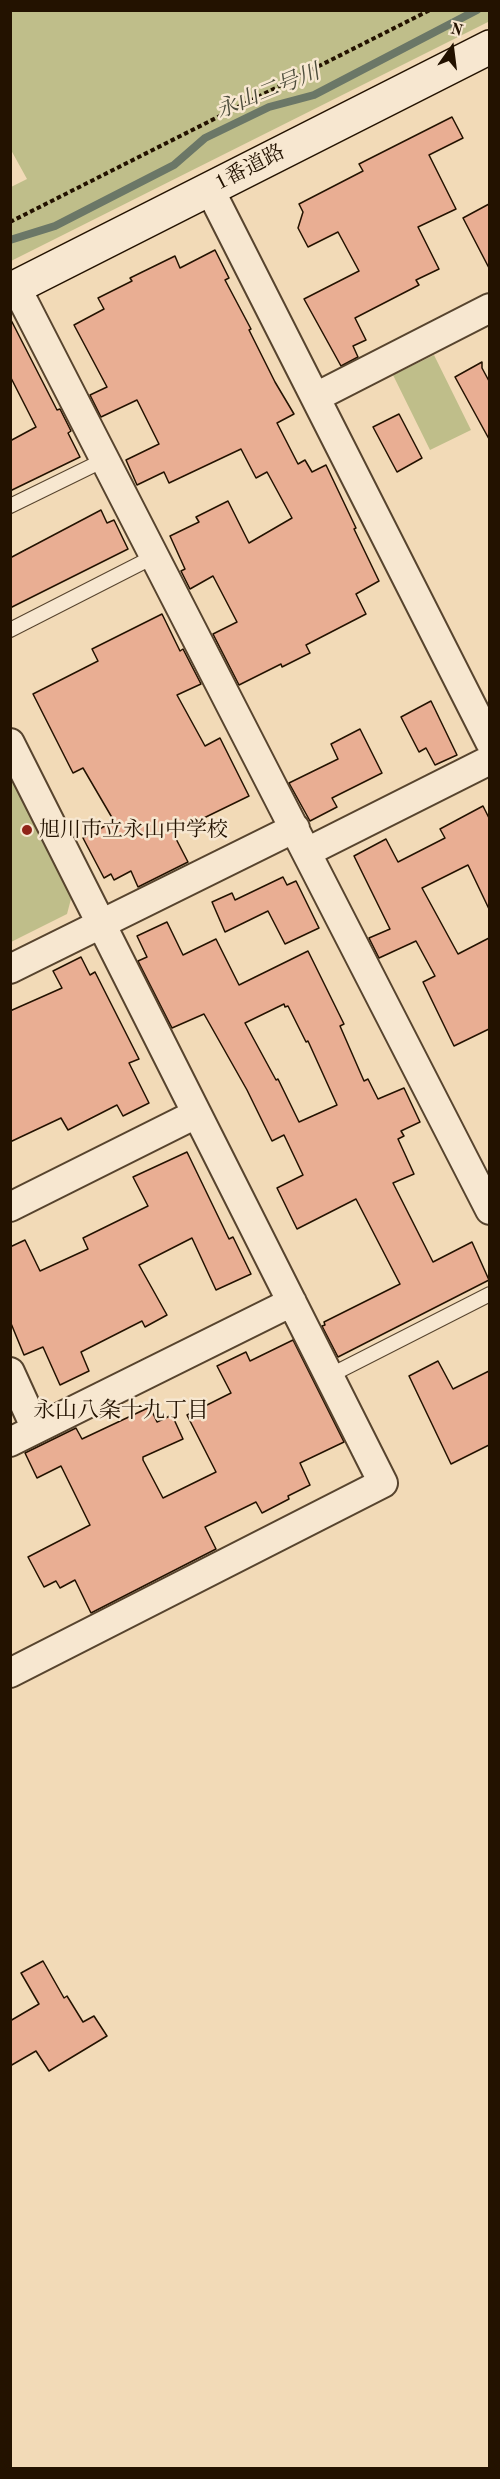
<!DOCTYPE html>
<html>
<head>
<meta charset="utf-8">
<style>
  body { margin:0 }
  #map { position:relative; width:500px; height:2479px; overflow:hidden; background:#f2dab7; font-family:"Old Standard TT",serif }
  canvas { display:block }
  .frame { position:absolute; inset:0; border:12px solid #231200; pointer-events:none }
  .north { position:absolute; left:422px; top:18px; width:60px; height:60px; -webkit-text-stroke:4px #f7e7d0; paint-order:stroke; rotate:14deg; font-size:16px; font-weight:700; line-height:24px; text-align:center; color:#231200 }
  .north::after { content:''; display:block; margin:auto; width:21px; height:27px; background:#231200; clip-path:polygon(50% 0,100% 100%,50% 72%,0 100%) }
</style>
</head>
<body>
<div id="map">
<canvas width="500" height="2479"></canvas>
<div class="frame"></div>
<div class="north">N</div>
</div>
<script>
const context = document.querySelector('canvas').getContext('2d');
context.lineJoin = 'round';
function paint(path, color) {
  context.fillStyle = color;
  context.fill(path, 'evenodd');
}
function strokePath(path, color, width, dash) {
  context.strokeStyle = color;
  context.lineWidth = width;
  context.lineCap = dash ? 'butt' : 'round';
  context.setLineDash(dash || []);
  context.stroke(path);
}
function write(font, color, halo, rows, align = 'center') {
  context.font = font + ' "Old Standard TT","Noto Serif JP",serif';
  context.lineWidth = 5;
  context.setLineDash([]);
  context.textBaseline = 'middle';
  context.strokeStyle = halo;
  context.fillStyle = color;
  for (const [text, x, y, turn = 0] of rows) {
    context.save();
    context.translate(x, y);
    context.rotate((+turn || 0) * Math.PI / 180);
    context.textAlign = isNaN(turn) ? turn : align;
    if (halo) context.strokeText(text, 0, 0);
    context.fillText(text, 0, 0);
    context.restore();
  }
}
paint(new Path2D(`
  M11,10H489L490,21L11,261V187L27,179L11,150Z
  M434,355L471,430L430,450L393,375Z
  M10,774L72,895L67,914L11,942Z`), '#bfbe8a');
strokePath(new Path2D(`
  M10,240L55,226L174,165L205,138L269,107L314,95L477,10`), '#6b7767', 8);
const building = new Path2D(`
  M452,117L463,138L429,155L456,209L418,227L439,269L416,280L419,285L355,318L366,340L353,346L358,357L341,366L304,299L359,271L338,232L308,247L298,228L303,212L299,204L363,171L359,164Z
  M489,204V268L463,218Z
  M215,250L229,278L225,280L251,329L249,330L275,382L294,414L277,423L298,464L305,460L312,472L326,465L356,528L354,529L379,581L356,594L366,614L306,645L310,653L282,667L281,664L239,685L213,634L237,622L213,576L190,589L181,571L185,569L170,536L199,522L196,517L228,501L249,543L292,518L267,472L256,478L241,449L169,483L164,472L137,485L126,460L159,444L137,400L101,417L90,395L107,387L74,325L104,309L98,298L132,281L130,278L175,256L180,268Z
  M10,318L57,410L60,409L71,431L68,433L80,457L10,491V441L36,427L10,376Z
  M482,362V368L489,381V439L455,377Z
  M399,414L422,458L397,472L373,427Z
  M101,510L107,523L114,520L128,549L10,608V558Z
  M162,614L180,651L183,649L201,684L177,695L205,746L220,738L249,796L173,833L188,862L138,887L131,871L114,880L111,874L104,878L83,838L114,821L83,768L73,773L33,694L98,661L92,649Z
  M431,701L457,755L435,765L426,748L419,752L401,717Z
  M360,729L382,773L332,798L337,807L310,821L289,783L338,759L331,744Z
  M483,806L489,818V909L468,865L422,888L458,954L489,938V1029L454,1046L423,982L435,976L416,941L379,958L369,938L390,929L354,856L386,839L398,862L445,838L440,829Z
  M283,877L287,885L296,881L319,928L285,944L268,911L225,932L212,902L232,893L235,900Z
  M167,922L183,955L216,939L239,985L308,951L344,1024L340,1026L364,1081L368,1079L378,1099L404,1088L420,1122L401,1131L404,1136L398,1139L414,1174L393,1183L433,1262L472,1242L489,1280L338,1357L322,1326L325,1325L324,1322L400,1284L356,1199L297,1229L277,1188L303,1175L284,1135L272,1141L247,1090L204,1014L172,1028L138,961L147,957L137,936ZM284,1004L285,1007L288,1006L306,1042L308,1041L337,1105L299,1122L278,1079L276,1080L245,1023Z
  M81,957L90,975L95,972L139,1059L129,1063L149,1103L123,1116L117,1105L68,1130L61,1118L10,1142V1011L62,988L53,971Z
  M187,1152L229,1239L233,1237L251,1274L216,1290L192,1238L139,1265L167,1315L145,1327L142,1321L81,1352L89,1371L60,1385L43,1347L24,1355L10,1321V1247L25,1240L40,1271L88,1249L83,1238L148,1206L133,1177Z
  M293,1340L344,1442L300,1463L310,1485L288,1496L289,1499L262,1513L256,1502L205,1527L216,1549L91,1613L75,1580L60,1588L56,1581L44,1587L28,1557L90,1525L61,1466L37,1478L25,1453L76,1428L82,1439L150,1407L157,1422L172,1415L183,1439L143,1457V1460L163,1498L216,1472L187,1415L231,1393L217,1366L246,1352L250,1361Z
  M438,1361L453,1389L489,1371V1445L451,1464L409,1376Z
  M43,1961L64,1998L67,1996L83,2022L94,2016L107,2036L49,2071L36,2051L10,2066V2021L39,2004L21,1973Z`);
paint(building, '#e9ae93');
strokePath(building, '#231200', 1.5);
const lane = new Path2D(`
  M10,506L104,460
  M10,630L155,556
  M329,1376L490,1294`);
const street = new Path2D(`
  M209,188L490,742
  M16,287L490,1210
  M316,397L490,308
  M10,743L383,1483L10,1673
  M307,852L490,760
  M10,969L295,828
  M10,1207L196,1114
  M10,1372L36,1429
  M10,1442L292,1302`);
const secondary = new Path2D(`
  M10,290L490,47`);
strokePath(lane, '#57442e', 16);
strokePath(street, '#57442e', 32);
strokePath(secondary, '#231200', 36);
strokePath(new Path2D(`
  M10,222L430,10`), '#231200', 4, [4.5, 3]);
strokePath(lane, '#f7e7d0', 14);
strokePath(street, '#f7e7d0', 28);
strokePath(secondary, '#f7e7d0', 33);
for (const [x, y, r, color] of [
  [27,830,6,"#8f2418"]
]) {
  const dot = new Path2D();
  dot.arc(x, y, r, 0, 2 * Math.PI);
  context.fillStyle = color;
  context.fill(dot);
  strokePath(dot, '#f7e7d0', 2);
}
write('21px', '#231200', '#f7e7d0', [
  ["1番道路",250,168,-27]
]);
write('21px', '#231200', '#f7e7d0', [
  ["旭川市立永山中学校",39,830]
], 'left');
write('italic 22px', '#4d4d3c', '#f7e7d0', [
  ["永山二号川",268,92,-22]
]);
write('22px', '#231200', '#f7e7d0', [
  ["永山八条十九丁目",121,1411]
]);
</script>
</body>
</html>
